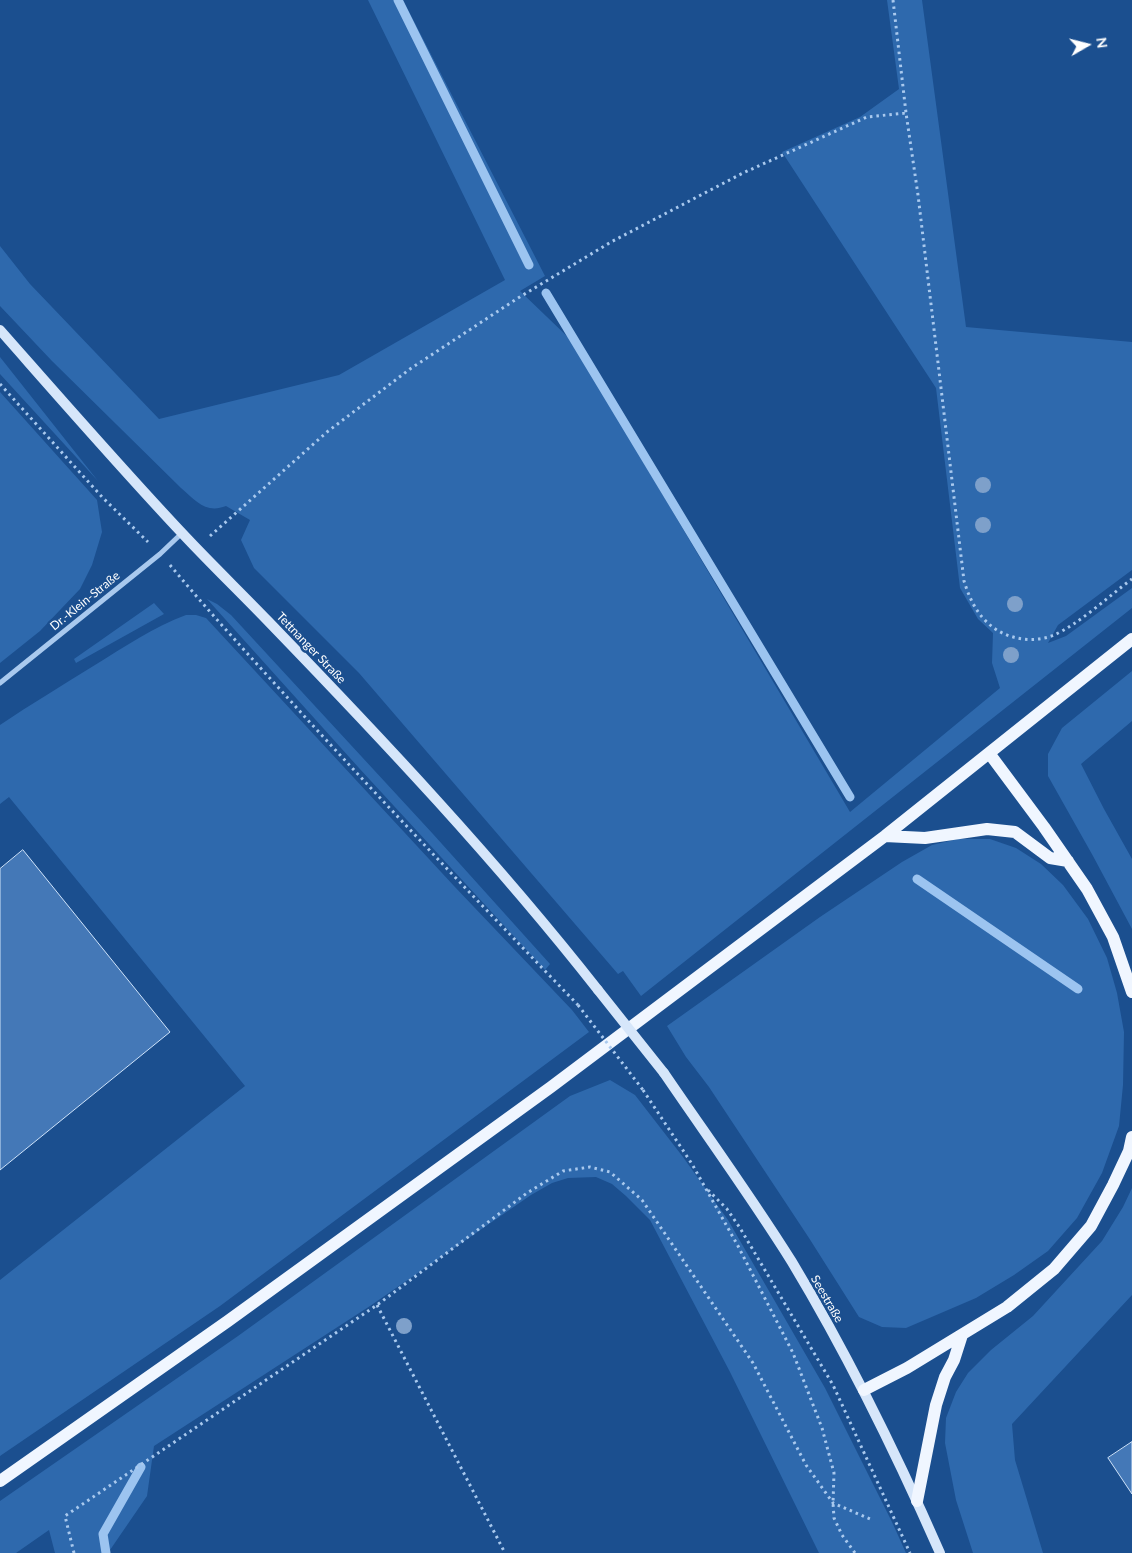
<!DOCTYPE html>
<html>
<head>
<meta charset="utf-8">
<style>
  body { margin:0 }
  #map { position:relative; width:1132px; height:1553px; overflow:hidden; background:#1b4f8f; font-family:Lato,sans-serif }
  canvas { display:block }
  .north { position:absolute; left:1062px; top:20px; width:50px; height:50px; -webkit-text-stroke:4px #1b4f8f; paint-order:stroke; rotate:82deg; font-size:14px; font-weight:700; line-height:20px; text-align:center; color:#fff }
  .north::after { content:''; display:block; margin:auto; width:18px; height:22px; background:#fff; clip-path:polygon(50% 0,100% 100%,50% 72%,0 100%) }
</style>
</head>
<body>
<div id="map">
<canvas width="1132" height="1553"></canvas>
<div class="north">N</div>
</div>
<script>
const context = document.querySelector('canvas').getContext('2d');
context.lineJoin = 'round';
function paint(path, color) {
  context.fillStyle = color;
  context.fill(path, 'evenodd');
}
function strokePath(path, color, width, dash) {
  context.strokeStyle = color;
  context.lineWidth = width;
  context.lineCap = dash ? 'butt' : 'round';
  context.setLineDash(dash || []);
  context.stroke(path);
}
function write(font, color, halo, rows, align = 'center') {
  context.font = font + ' Lato,sans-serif';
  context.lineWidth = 5;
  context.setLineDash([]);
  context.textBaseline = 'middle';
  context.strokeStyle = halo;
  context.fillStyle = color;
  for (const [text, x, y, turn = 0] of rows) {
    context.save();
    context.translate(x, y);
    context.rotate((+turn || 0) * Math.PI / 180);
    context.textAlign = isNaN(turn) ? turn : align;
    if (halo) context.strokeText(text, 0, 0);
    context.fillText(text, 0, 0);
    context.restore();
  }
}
paint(new Path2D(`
  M368,0H403L545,276L520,291L572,341L850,812L1000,688L992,663L993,633L978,619L960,588L936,388L782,152L860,117L899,89L887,0H922L966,327L1132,342V570L1058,625L1048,643L1066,636L1132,588V608L641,996L623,971L618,974L359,673L254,568L241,540L250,520L226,506C206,514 196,501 181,488L52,361L0,306V246L30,284L159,419L339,375L505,280Z
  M0,357L98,481L0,374Z
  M0,392L97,500L102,532L92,565L80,589L40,631L0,663Z
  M207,599L217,604L231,615L433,834L550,964L545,970L359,768Z
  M154,603L164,614L76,663L74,659Z
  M186,615H196L206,618L454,886L572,1010L589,1032L220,1306L0,1456V1280L245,1086L9,797L0,804V725C31,704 63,685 95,665C124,647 154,627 186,615Z
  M1132,671V721L1081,764L1104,809L1132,859V929L1093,856L1048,776V754L1062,728Z
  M958,839H990L1016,848L1041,864L1063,885L1088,919L1107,958L1117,993L1124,1032L1123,1085L1119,1126L1102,1173L1077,1218L1048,1251L1014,1275L976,1298L906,1328L882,1327L859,1317L809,1238L709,1087L686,1057L667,1026L820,917L902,862L932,845Z
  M610,1080L635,1095L683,1157L728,1220L825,1388L892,1522L906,1553H819L730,1372L650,1220L626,1196L612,1184L596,1177L568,1178L552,1183L531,1195L370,1306L154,1446L147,1496L110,1550V1553H55L49,1530L16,1553H0V1501L238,1336L570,1096Z
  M1132,1188V1295L1012,1424L1015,1460L1043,1553H973L956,1500L945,1443L946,1418L956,1392L968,1373L991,1350L1033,1316L1102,1241L1123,1207Z`), '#2e69ad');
strokePath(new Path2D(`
  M398,0L529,265
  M546,293L850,797
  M917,879L1078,989
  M106,1553L103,1534L141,1467`), '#9cc4f0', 9);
const building = new Path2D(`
  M23,850L170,1032L0,1170V869Z
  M1132,1442V1494L1108,1458Z`);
paint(building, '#4478b7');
strokePath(building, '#cfe3fa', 1);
strokePath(new Path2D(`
  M893,0L906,113
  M0,384L103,498L148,542
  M210,536L327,432L410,369L518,298L611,242L743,173L867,117L906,113L918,195L964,581C969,597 976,613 989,624C1005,639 1033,644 1054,635C1079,624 1109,596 1132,579
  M170,565C213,617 260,667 305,717C395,815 486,910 578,1005
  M643,1090L692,1164L738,1246L793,1353L822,1428L834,1473L833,1503L834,1518L842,1535L855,1553
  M708,1190L727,1209L740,1228L833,1385L910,1553
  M377,1305L505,1553
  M74,1553L65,1516L377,1305L527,1193L563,1171L590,1167L610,1172L642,1200L753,1363L806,1465L833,1503L870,1519`), '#a9c9ee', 3, [2.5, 4]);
strokePath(new Path2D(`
  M0,683L160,554L182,533`), '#a9c9ee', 5);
strokePath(new Path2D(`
  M0,330C60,398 120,467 182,533C210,563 239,591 267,620C382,739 495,859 598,990
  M664,1073C707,1136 752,1198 792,1262C848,1355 896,1453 940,1553`), '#d6e6fa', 10);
strokePath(new Path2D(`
  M989,753L1044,827L1087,889L1113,937L1132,992
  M885,836L925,838L987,829L1015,832L1050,858L1068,861
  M864,1390L907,1368L1007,1307L1054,1269L1091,1226L1113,1185L1129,1151L1132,1137
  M0,1481L228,1321L551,1087L885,836L1132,639
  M917,1501L936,1405L945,1377L954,1360L962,1335`), '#f0f6ff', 12);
strokePath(new Path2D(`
  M578,1005L643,1090`), '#a9c9ee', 3, [2.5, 4]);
strokePath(new Path2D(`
  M598,990L664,1073`), '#d6e6fa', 10);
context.fillStyle = '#7ea0ca';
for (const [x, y] of [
  [983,485],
  [983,525],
  [1015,604],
  [1011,655],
  [404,1326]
]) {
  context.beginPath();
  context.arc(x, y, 8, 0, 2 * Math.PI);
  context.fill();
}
write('12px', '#fff', '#1b4f8f', [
  ["Dr.-Klein-Straße",85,601,-39],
  ["Tettnanger Straße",311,648,46],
  ["Seestraße",827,1299,60]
]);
</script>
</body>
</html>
